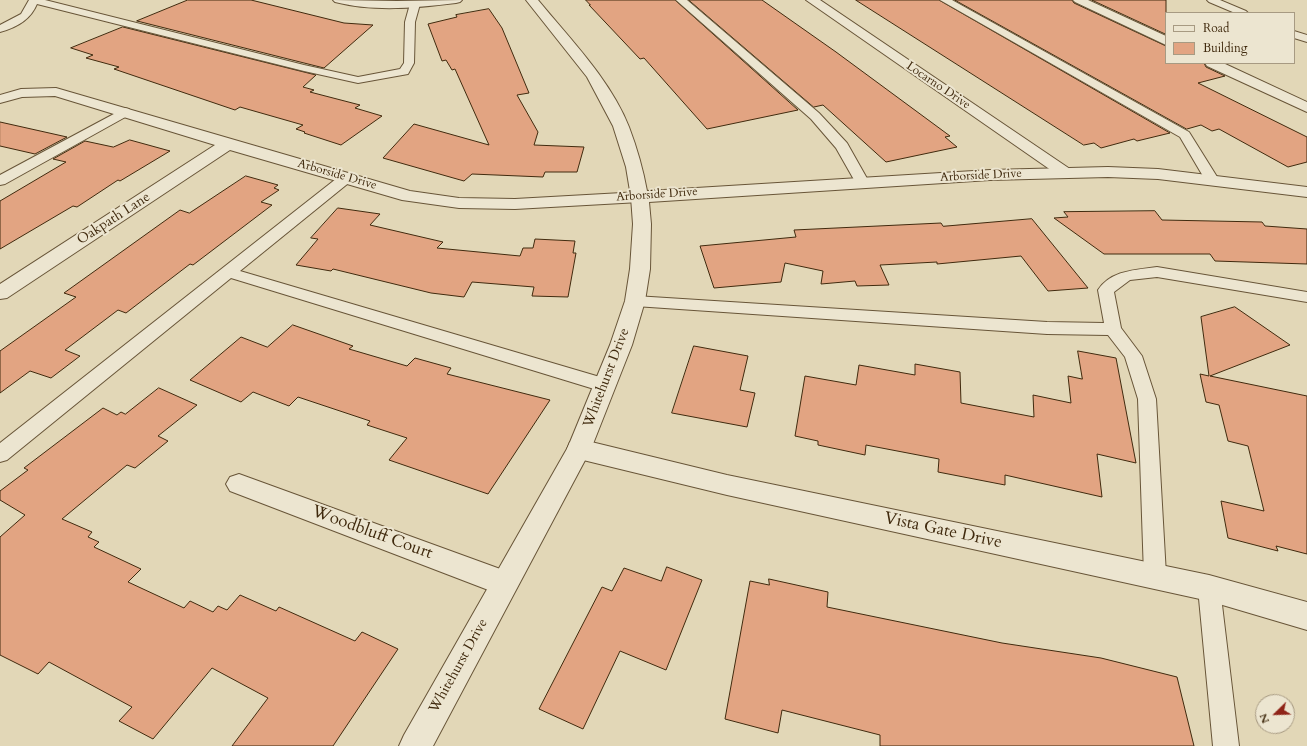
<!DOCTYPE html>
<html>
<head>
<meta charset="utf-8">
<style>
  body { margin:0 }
  #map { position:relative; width:1307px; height:746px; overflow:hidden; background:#e2d7b7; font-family:Cardo,serif }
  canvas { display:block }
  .legend { position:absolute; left:1165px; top:12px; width:130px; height:52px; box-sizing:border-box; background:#ece5d0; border:1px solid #a79a82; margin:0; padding:5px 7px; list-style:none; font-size:12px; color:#402a0e }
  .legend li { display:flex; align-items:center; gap:8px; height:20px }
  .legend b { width:20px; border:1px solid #a79a82 }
  .north { position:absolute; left:1255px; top:694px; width:40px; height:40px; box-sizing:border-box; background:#ece5d0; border:1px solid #a79a82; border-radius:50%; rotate:247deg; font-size:11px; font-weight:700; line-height:16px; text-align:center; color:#402a0e }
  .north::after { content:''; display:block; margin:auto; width:14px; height:18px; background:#8f2418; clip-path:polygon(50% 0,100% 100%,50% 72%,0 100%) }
</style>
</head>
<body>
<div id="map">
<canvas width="1307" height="746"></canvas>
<ul class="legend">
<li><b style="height:5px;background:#ece5d0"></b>Road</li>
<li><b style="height:11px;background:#e2a482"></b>Building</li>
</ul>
<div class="north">N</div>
</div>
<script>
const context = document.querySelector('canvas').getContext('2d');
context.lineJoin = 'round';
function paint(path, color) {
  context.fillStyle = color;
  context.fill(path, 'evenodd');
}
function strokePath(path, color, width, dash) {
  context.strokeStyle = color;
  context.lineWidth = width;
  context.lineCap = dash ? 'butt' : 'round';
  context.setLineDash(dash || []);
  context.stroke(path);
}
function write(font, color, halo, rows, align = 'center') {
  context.font = font + ' Cardo,serif';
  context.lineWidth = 4;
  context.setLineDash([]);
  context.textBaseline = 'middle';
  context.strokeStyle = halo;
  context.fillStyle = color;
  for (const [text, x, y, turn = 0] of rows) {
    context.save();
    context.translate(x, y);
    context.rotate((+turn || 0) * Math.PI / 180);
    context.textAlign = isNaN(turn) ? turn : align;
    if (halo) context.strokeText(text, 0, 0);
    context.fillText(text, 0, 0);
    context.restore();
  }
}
const building = new Path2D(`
  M188,0H251L344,23L373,25L324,68L137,21Z
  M586,0H675L798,110L707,129L644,58L640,59L589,5H590Z
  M689,0H762L836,52L950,136L945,137L957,147L886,162L823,105L814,107Z
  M856,0H939L1170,133L1137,141L1134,139L1101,148L1094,143L1084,145Z
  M955,0H1072L1074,3L1166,46V63H1204L1206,67L1225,76L1198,83L1307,137V162L1288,167L1219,129L1212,131L1201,125L1187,129Z
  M1092,0H1166V34Z
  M489,9L502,28L529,93L517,95L538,132L534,145L584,147L577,172H545L543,177L472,174L464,181L383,158L414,124L489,145L455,69L452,70L446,60L442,61L428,24L457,17L456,15Z
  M123,27L316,75L303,87L314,90L310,92L360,105L355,108L382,116L341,145L304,133L305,132L296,129L303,125L240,107L235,110L114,69L119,67L86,58L93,55L71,48Z
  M0,122L67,137L35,154L0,146Z
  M130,140L170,151L120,181L118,180L77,207L73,206L0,249V201L66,162L53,159L85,141L113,147Z
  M246,176L278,185L274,188L279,190L261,202L272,205L193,265L190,264L126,313L118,310L65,350L80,356L51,378L30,371L0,393V351L76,297L64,293L180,210L189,213Z
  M338,208L380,214L370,225L443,242L437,248L520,256L523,248H533L535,239L575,241L573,253H576L568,297L532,296L534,287L472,282L464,297L431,293L333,269L331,271L296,265L318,239L311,238Z
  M1155,211L1162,220L1262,222L1265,226L1307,229V264L1215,261L1210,254H1104L1054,218L1068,217L1064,212Z
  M1032,219L1088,288L1048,291L1021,256L937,264V262L880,265L889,285L857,286L855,281L821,284L823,271L785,263L781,282L714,288L700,246L796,237L794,230L941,223L943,226Z
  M1235,307L1290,345L1210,376L1307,396V554L1276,546L1278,551L1228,538L1221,501L1264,511L1248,446L1228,441L1219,405L1206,402L1200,374L1209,376L1201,317Z
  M293,325L353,346L349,349L407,366L415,358L451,368L447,374L550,400L488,494L389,460L407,438L367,425L370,421L298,397L289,406L253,392L241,402L190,380L241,337L267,347Z
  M694,346L748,356L740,390L755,393L747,427L672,413Z
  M1078,351L1116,358L1136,463L1097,454L1102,497L1005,475V485L938,472L939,459L866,445L865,455L818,445V441L795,436L805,376L856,385L859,365L915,375V364L960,372L961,403L1034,417L1033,395L1071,403L1068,376L1082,379Z
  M159,388L197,405L158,436L168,441L135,468L127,465L62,519L92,532L88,537L99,542L94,547L141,569L128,582L184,608L190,601L213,612L218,606L227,610L240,595L276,611L279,607L355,641L362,632L398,649L333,746H232L268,698L212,668L153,739L119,721L132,707L49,662L38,674L0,655V537L25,515L0,500V491L28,470L24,468L103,408L117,415L121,412L125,414Z
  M667,567L702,580L666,670L620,651L583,729L539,709L602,587L612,591L624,568L661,581Z
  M769,579L828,592L827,607L1002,643L1101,658L1177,677L1194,746H880V735L782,710L778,733L725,719L750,581L769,585Z`);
paint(building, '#e2a482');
strokePath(building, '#402a0e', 1);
const service = new Path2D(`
  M29,0H45L304,65L358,77L400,69L404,63L405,22L410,4L415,1L420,4L415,22L414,63L408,74L358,83L304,71L37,4C31,19 16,28 0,32V25L21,14Z
  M676,0H687L819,113L847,143L869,182L867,185H857L836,148L811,119Z
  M940,0H952L1189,132L1219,180L1217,183H1207L1180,137Z
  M1207,0H1220L1246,11L1248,13H1235L1209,2Z
  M1294,31L1307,35V42L1294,38Z
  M125,108L129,109L131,112L129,115L5,184L0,185V175Z
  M346,174L351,175L353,178L351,181L240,271L610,380L613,385L610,390L604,392L231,278L7,460L0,462V443L341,175Z
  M1157,267L1307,292V302L1157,277L1130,280L1114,292L1121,328L1142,356L1156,399L1166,575L1163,582L1155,585L1147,582L1144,575L1138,399L1125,357L1108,335L1047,334L635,306L629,305L627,301L629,297L635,296L1047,322L1104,323L1098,290C1111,270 1136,270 1157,267Z
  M1209,578L1217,581L1220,588L1239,746H1213L1198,588L1201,581Z`);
const minor = new Path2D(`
  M333,0L397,1L462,0L460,2L456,3C416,8 374,12 335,2Z
  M806,0H820L1070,169L1072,172L1070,175L1064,177L1058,175Z
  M1073,0H1088L1166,36V45L1075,2Z
  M1205,63H1223L1307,102V112L1207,66Z
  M56,88L410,191L459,198L515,199L640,192L646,193L649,197L646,201L640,202L515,209L459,208L402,200L230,150L7,298L0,299V284L215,145L55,96L22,97L0,103V95L21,89Z
  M579,439L727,475L1209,575L1307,602V630L1209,601L727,495L579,459L570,456L567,449L570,442Z
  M239,474L514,574L518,583L514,592L504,596L230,491L226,484L230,477Z`);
const tertiary = new Path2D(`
  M526,0H538C570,39 610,79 629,127C637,148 643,169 647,191L990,170L1108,167L1158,169L1307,187V197L1158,179L1108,177L990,180L649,202L651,224L650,269L645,301L632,345L591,449L433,746H399L404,735L568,447L610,345L625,301L630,269L633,224L631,197L626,167L613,126L587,77Z`);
strokePath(service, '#685538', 2);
strokePath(minor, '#685538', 2);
strokePath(tertiary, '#685538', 2);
paint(service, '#ece5d0');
paint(minor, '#ece5d0');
paint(tertiary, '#ece5d0');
write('12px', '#402a0e', '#ece5d0', [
  ["Locarno Drive",938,86,34],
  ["Arborside Drive",337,175,16],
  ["Arborside Drive",981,176,-3],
  ["Arborside Drive",657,195,-4]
]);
write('14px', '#402a0e', '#ece5d0', [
  ["Oakpath Lane",114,219,-33],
  ["Whitehurst Drive",607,378,-69],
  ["Whitehurst Drive",459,666,-61]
]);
write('17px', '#402a0e', '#ece5d0', [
  ["Vista Gate Drive",943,531,12],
  ["Woodbluff Court",372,533,20]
]);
</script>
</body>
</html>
